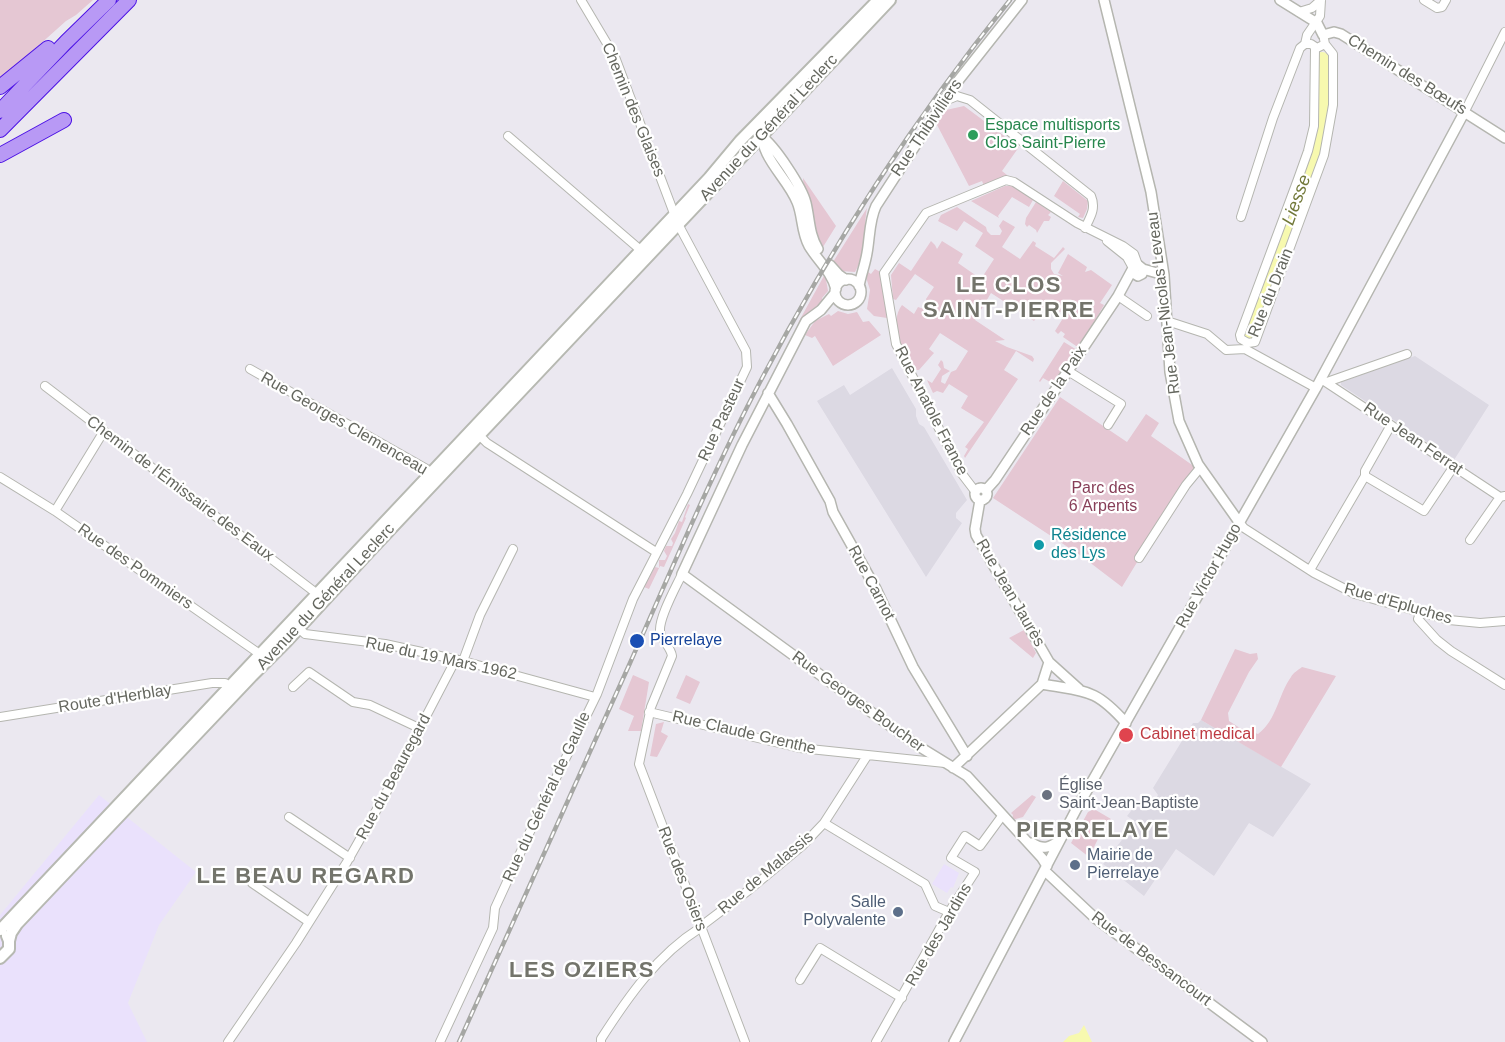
<!DOCTYPE html>
<html>
<head>
<meta charset="utf-8">
<style>
  body { margin:0 }
  canvas { display:block; background:#ebe8f0 }
</style>
</head>
<body>
<canvas width="1505" height="1042"></canvas>
<script>
const context = document.querySelector('canvas').getContext('2d');
context.lineJoin = 'round';
function paint(path, color) {
  context.fillStyle = color;
  context.fill(path, 'evenodd');
}
function strokePath(path, color, width, dash) {
  context.strokeStyle = color;
  context.lineWidth = width;
  context.lineCap = dash ? 'butt' : 'round';
  context.setLineDash(dash || []);
  context.stroke(path);
}
function write(font, color, halo, rows, align = 'center') {
  context.font = font + ' Arial,sans-serif';
  context.lineWidth = 4.5;
  context.setLineDash([]);
  context.textBaseline = 'middle';
  context.strokeStyle = halo;
  context.fillStyle = color;
  for (const [text, x, y, turn = 0] of rows) {
    context.save();
    context.translate(x, y);
    context.rotate((+turn || 0) * Math.PI / 180);
    context.textAlign = isNaN(turn) ? turn : align;
    if (halo) context.strokeText(text, 0, 0);
    context.fillText(text, 0, 0);
    context.restore();
  }
}
paint(new Path2D(`
  M99,795L196,872L159,925L128,1003L147,1042H0V915Z
  M944,864L959,873L953,888L951,887L947,893L932,884Z`), '#eae1fc');
paint(new Path2D(`
  M1415,356L1489,405L1454,460L1341,385V382Z
  M892,368L916,409V416L919,424L924,427L967,500L956,513V518L962,523L926,577L817,401L844,385L850,395Z
  M1201,720L1311,784L1273,837L1249,823L1214,876L1176,849L1144,896L1103,864L1136,822L1127,816L1134,807L1144,800L1154,802L1158,795L1153,788L1193,723H1198Z`), '#dcd9e3');
paint(new Path2D(`
  M0,0H93L76,15L66,21L0,80Z
  M964,106L1019,147L1002,171L1007,175L1006,178L984,186L982,181L969,186L936,123L946,110Z
  M803,178L836,226L823,247C813,235 815,220 812,205C809,195 803,188 803,178Z
  M1063,181L1088,201L1087,209L1083,218L1078,217L1080,214L1054,196Z
  M1005,186H1013L1033,200L1029,207L1012,197L998,216L999,218L971,201Z
  M1036,202L1051,212L1048,215L1051,217L1049,221H1044L1037,233L1036,230L1029,225L1027,227L1025,224L1026,218Z
  M957,207L986,227L987,231L991,235H1000L1002,231L999,226L1003,220L1015,227L1002,247L1020,259L1033,241L1036,243L1035,246L1054,258L1063,247L1065,249L1051,263V269L1054,274L1063,276L1058,273L1068,254L1087,267L1085,272L1091,270L1112,285L1100,303L1104,305L1079,348L1063,337L1065,334L1061,331L1058,334L1055,331L1065,315L1047,303L1034,321L991,293L975,320L1005,340L995,341L1007,347L1032,356L1034,359L1033,362L1016,351L1004,370L1018,379L965,458L964,456L968,449L965,447L984,422L961,408L968,396L949,384L943,393L937,391L933,393L927,380L932,383L941,369L938,365L941,360L943,362L944,368L950,371L942,376L941,382L945,384L951,372L956,370L968,351L940,333L929,349L934,353L919,370H915C903,353 888,323 902,305L914,314L918,307L924,309L929,308L926,299L934,287L915,274L896,300L893,299L891,275L899,263L911,271L931,241L935,245L937,249L942,241L963,254L958,263L981,279L994,259L975,246L983,233L964,221L957,231L938,221L941,215Z
  M867,208C863,230 867,252 855,272L840,271L833,262Z
  M875,269L884,274L887,318L874,316L867,309L870,290L866,277L868,272L871,274Z
  M825,274L828,291L822,298L824,304L798,323Z
  M838,311L848,314L857,312L863,322L869,321L881,335L833,366L815,336L812,338L805,335L815,321L829,314L831,316Z
  M1064,342L1077,350L1054,384L1043,378L1040,382L1039,381Z
  M1060,397L1127,442L1146,414L1159,423L1151,436L1195,467L1122,587L1080,555L993,498Z
  M688,504L690,505L685,517L686,518L664,567L660,566L649,589L644,587L655,567L659,568V560H665L667,556L664,551L666,546H672L673,543L671,539L675,533L679,521L682,522Z
  M1024,630L1036,653L1033,658L1009,638Z
  M1235,649L1250,654L1257,653L1258,659L1249,672L1228,713L1229,721L1240,728L1258,734C1277,720 1278,695 1291,677C1293,673 1298,670 1302,667L1336,676L1281,767L1201,720Z
  M633,675L649,682L641,731H628L634,716L619,709Z
  M686,675L700,682L690,704L676,698Z
  M664,722L661,732L668,736L657,757L650,756L656,724Z
  M1032,795L1036,797L1023,817L1012,820L1013,815L1011,813Z
  M1094,809L1111,819L1103,829L1089,857L1071,843L1088,812Z`), '#e5c7d3');
paint(new Path2D(`
  M1084,1025L1092,1042H1063L1069,1036L1079,1033Z`), '#f7f9af');
strokePath(new Path2D(`
  M1247,336L1314,152L1321,109L1322,59`), '#f7f9af', 14);
const minor = new Path2D(`
  M1321,0L1320,16L1307,35L1305,44H1311L1317,48L1325,44L1324,39
  M1424,0L1437,8L1442,7L1446,0
  M1299,12L1312,8L1321,0
  M1315,48L1314,126L1308,151L1298,179L1240,335L1241,339L1248,343L1255,342L1324,155L1333,105V54L1325,44
  M945,101L957,96L970,100L1091,196C1096,208 1091,216 1085,228
  M1465,111L1505,32
  M508,136L644,253
  M1241,217L1273,118L1300,48L1305,44
  M1107,241L1127,257L1133,268
  M1118,296L1147,316
  M1167,321L1207,334L1226,350L1245,349L1316,388
  M250,369L425,468L434,476
  M1068,371L1121,404L1108,425
  M1321,379L1500,497L1505,496
  M1327,382L1407,354
  M45,386L316,593
  M476,432L487,443L656,552
  M1365,476L1424,511L1454,466
  M0,477L55,511L264,657
  M975,491L962,474L896,344L884,273L926,213L1006,180L1014,182L1077,223L1123,246L1134,254L1138,265
  M55,511L104,431
  M1239,522L1244,528L1314,573L1355,594L1449,620L1480,623L1505,621
  M1470,540L1500,497
  M1139,558L1186,485L1200,468
  M1310,570L1365,476V471L1391,425
  M682,574C676,587 659,617 660,631C661,640 671,647 672,656L651,707L639,764L745,1042
  M1420,613L1418,619L1437,640L1451,651L1505,685
  M295,625L305,634L385,644L463,661L595,697
  M463,661L480,615L513,549
  M293,687L309,672L353,702L370,705L419,728
  M649,712L800,748L945,763
  M0,717L212,683H225L233,689
  M289,817L350,858
  M824,823L925,884L935,906L949,912
  M249,876L252,883L309,922
  M700,927L749,890L802,846L824,823L867,756
  M800,980L820,948L902,998
  M228,1042L296,943L347,862L385,795L456,659
  M440,1042L493,928L495,908L533,825L597,694L633,599L687,494L747,367L746,351L678,224L615,57L581,0
  M601,1042V1039C628,997 657,955 700,928
  M876,1042L949,912L975,872L951,858L965,836L980,846L1002,816`);
const tertiary = new Path2D(`
  M1104,0L1151,192L1164,275L1170,372L1179,421L1198,464L1239,522
  M1280,0L1317,23L1323,35L1334,32L1341,34L1505,138
  M773,114L762,129C759,157 787,177 797,202C803,216 801,232 809,246C818,261 831,271 836,289
  M761,136C775,146 802,187 806,203C810,220 809,234 818,249
  M830,265L839,275L846,280
  M1143,269L1142,274L1138,276L1133,273L1134,267L1138,265L1143,269L1164,275
  M835 292a13 13 0 1 1 26 0a13 13 0 1 1-26 0Z
  M859,286C861,275 865,265 867,253C870,237 869,221 876,206L954,86L1022,0
  M835,293L821,310L806,321L742,445L682,574L915,744L967,776L1042,858L1047,866
  M768,393L787,424L830,501L833,512L876,589L913,667L967,756
  M975 494a6 6 0 1 1 12 0a6 6 0 1 1-12 0Z
  M986,490L995,480L1118,296L1132,270
  M980,500L975,529L976,535L1049,662L1079,689
  M1042,684L1049,662
  M953,768L1042,684C1085,692 1094,687 1126,723
  M1032,843C1043,850 1050,848 1060,840
  M1045,871L1095,918L1262,1042
  M954,1042L1077,808L1316,388L1465,111`);
const secondary = new Path2D(`
  M0,930L709,178L740,141L878,0
  M9,941L11,933L17,924L252,676L287,641L369,552L890,0
  M0,958L9,949V941L7,936`);
const motorway = new Path2D(`
  M0,87L48,48
  M0,111L66,42L109,0
  M0,130L129,0
  M0,155L64,120`);
strokePath(minor, '#b5b6b0', 10);
strokePath(tertiary, '#b5b6b0', 12);
strokePath(secondary, '#b7b9b2', 14);
strokePath(motorway, '#4c12e5', 16);
strokePath(minor, '#fff', 8);
strokePath(tertiary, '#fff', 9);
strokePath(secondary, '#fff', 10);
strokePath(motorway, '#b899f5', 14);
const rail = new Path2D(`
  M459,1042C516,916 573,789 630,663C672,569 712,473 760,382C831,247 914,119 1010,0`);
strokePath(rail, '#a6a7a4', 4.5);
strokePath(rail, '#fff', 2, [7]);
for (const [x, y, r, color] of [
  [973,135,6,"#2e9e5b"],
  [1039,545,6,"#0f9aa8"],
  [637,641,8,"#1a4fb4"],
  [1126,735,8,"#e0444e"],
  [1047,795,6,"#6b7280"],
  [1075,865,6,"#5c6f8a"],
  [898,912,6,"#5c6f8a"]
]) {
  const dot = new Path2D();
  dot.arc(x, y, r, 0, 2 * Math.PI);
  context.fillStyle = color;
  context.fill(dot);
  strokePath(dot, '#fff', 2);
}
write('16px', '#65675f', '#fff', [
  ["Chemin des Bœufs",1407,75,32],
  ["Chemin des Glaises",633,110,68],
  ["Avenue du Général Leclerc",769,128,-47],
  ["Rue Thibivilliers",927,128,-56],
  ["Rue du Drain",1271,293,-68],
  ["Rue Jean-Nicolas Leveau",1164,303,-97],
  ["Rue de la Paix",1054,391,-56],
  ["Rue Anatole France",931,411,63],
  ["Rue Pasteur",722,420,-65],
  ["Rue Georges Clemenceau",344,424,30],
  ["Rue Jean Ferrat",1413,439,34],
  ["Chemin de l'Émissaire des Eaux",180,489,37],
  ["Rue des Pommiers",135,567,35],
  ["Rue Victor Hugo",1209,576,-61],
  ["Rue Carnot",871,583,62],
  ["Rue Jean Jaurès",1010,593,60],
  ["Avenue du Général Leclerc",326,597,-47],
  ["Rue d'Epluches",1398,604,16],
  ["Rue du 19 Mars 1962",441,659,12],
  ["Route d'Herblay",115,699,-9],
  ["Rue Georges Boucher",858,702,36],
  ["Rue Claude Grenthe",744,733,13],
  ["Rue du Beauregard",394,777,-62],
  ["Rue du Général de Gaulle",547,797,-65],
  ["Rue de Malassis",766,873,-40],
  ["Rue des Osiers",682,879,69],
  ["Rue des Jardins",939,935,-60],
  ["Rue de Bessancourt",1151,959,37]
]);
write('16px', '#27864d', '#fff', [
  ["Espace multisports",985,126],
  ["Clos Saint-Pierre",985,144]
], 'left');
write('16px', '#873e58', '#fff', [
  ["Parc des",1103,489],
  ["6 Arpents",1103,507]
]);
write('16px', '#0d838f', '#fff', [
  ["Résidence",1051,536],
  ["des Lys",1051,554]
], 'left');
write('16px', '#164399', '#fff', [
  ["Pierrelaye",650,641]
], 'left');
write('16px', '#be3a42', '#fff', [
  ["Cabinet medical",1140,735]
], 'left');
write('16px', '#5b616d', '#fff', [
  ["Église",1059,786],
  ["Saint-Jean-Baptiste",1059,804]
], 'left');
write('16px', '#4e5e75', '#fff', [
  ["Mairie de",1087,856],
  ["Pierrelaye",1087,874],
  ["Salle",886,903,"right"],
  ["Polyvalente",886,921,"right"]
], 'left');
write('italic 18px', '#717838', '#fff', [
  ["Liesse",1297,200,-70]
]);
context.letterSpacing = '1.5px';
write('bold 22px', '#73746b', '#fff', [
  ["LE CLOS",1009,286],
  ["SAINT-PIERRE",1009,311],
  ["PIERRELAYE",1093,831],
  ["LE BEAU REGARD",306,877],
  ["LES OZIERS",582,971]
]);
context.letterSpacing = '0px';
</script>
</body>
</html>
